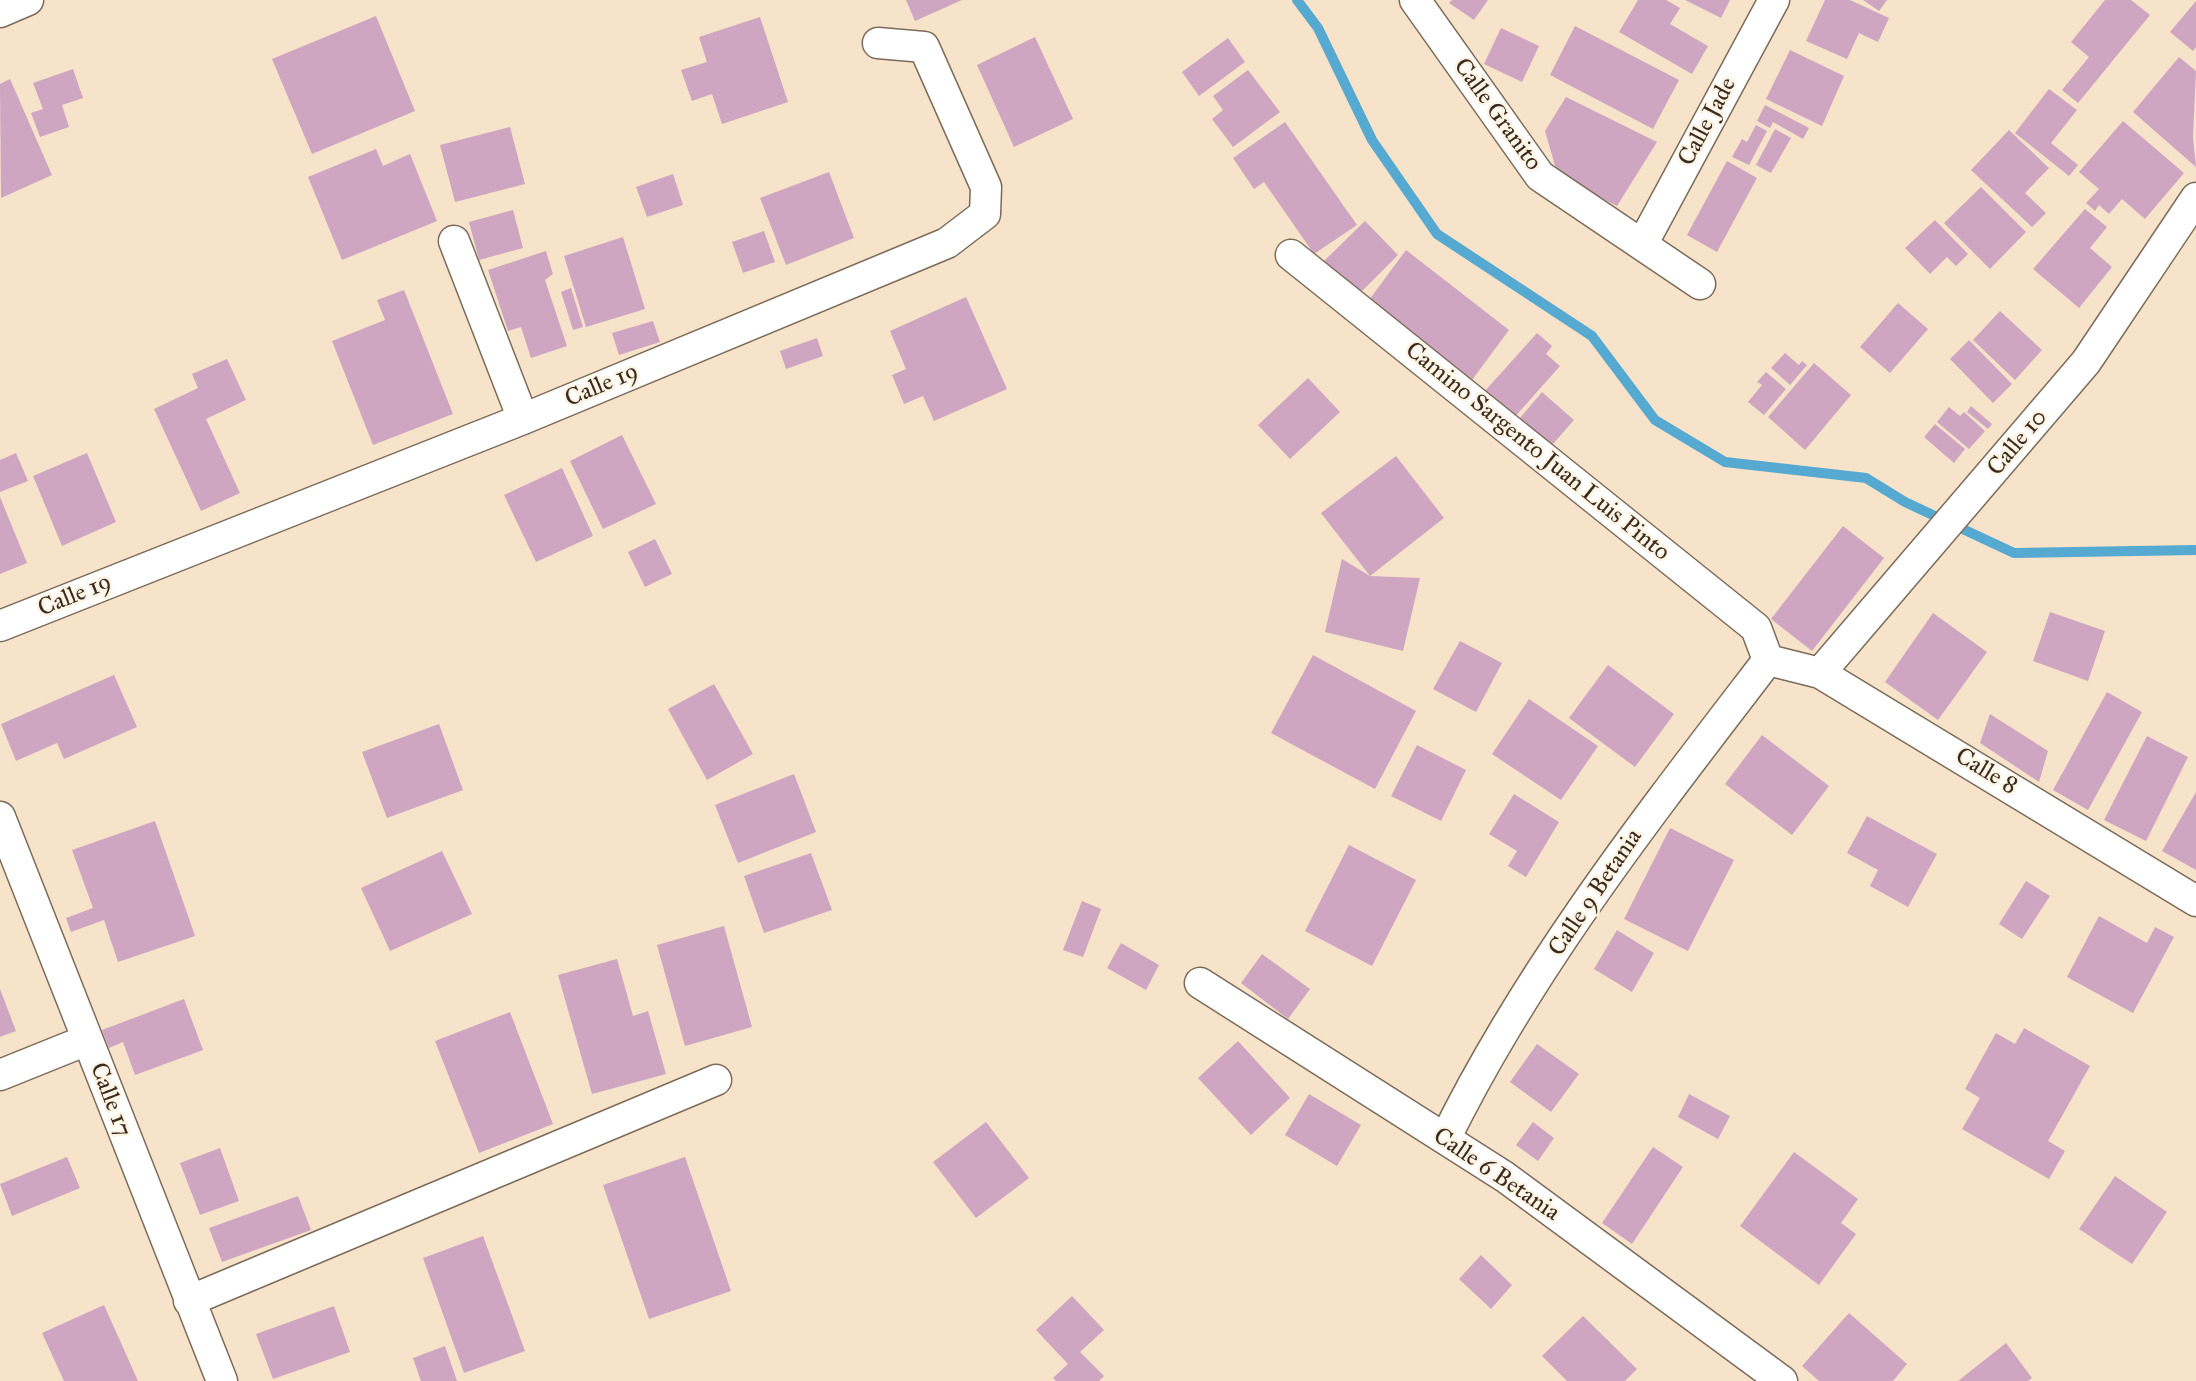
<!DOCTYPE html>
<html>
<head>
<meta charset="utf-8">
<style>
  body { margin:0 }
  canvas { display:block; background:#f6e3ca }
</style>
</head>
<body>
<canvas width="2196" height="1381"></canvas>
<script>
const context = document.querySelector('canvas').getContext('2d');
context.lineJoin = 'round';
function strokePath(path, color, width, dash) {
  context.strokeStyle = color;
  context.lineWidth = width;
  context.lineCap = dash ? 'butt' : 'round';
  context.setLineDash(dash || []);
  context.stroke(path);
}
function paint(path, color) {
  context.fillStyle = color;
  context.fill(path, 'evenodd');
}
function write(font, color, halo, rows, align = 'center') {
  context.font = font + ' "IM FELL Great Primer",serif';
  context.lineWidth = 5;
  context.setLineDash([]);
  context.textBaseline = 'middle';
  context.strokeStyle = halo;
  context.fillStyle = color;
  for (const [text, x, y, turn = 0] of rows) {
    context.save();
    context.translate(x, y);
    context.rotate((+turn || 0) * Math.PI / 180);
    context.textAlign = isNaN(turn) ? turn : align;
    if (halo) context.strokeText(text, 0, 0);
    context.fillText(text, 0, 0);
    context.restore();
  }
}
strokePath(new Path2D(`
  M1297,0L1318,28L1372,140L1437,234L1592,336L1655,420L1725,462L1866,478L1905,502L2014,553L2196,550`), '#56a9d1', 10);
paint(new Path2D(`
  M906,0H962L915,21Z
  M1452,0H1488L1474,20L1449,3Z
  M1638,0H1666L1680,8L1670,24L1708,46L1692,74L1619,32Z
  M1685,0H1730L1721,18Z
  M1825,0H1850L1889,18L1878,42L1859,33L1847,59L1806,41Z
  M1863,0H1887L1879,11Z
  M2105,0H2131L2150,15L2078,103L2062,90L2089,57L2071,42Z
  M2196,1V47L2193,51L2170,32Z
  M376,16L415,111L312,154L272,59Z
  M760,17L788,102L722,124L712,94L692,101L681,70L707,62L699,37Z
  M1575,26L1679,80L1653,129L1550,75Z
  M1501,28L1539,46L1522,82L1484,64Z
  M1035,37L1073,119L1014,147L977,65Z
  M1228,38L1245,62L1199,96L1182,72Z
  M1790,50L1844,76L1822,126L1766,99Z
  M2179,57L2196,71L2193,137L2196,167L2133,112Z
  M73,69L83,98L62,105L69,127L40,137L31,113L43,109L33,83Z
  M1248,70L1280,112L1233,147L1212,119L1223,110L1213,96Z
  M10,79L52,175L1,198L0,84Z
  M2049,89L2077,110L2051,143L2078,165L2069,176L2015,133Z
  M1566,97L1657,142L1617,206L1558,176L1545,131Z
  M1765,105L1809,128L1803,139L1773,122L1770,128L1757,121Z
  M2123,121L2184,173L2145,219L2122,199L2109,214L2099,205L2095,211L2086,203L2099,189L2079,172Z
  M1285,122L1357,225L1314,254L1264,182L1254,189L1233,158Z
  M1756,125L1767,131L1749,165L1732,157L1742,139L1747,142Z
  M510,127L525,184L455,202L440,145Z
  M1775,129L1791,138L1771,173L1756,165Z
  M2009,130L2049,168L2025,193L2046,213L2032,227L1971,170Z
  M376,149L383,166L410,154L437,221L342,260L308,177Z
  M1727,161L1757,178L1717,252L1687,235Z
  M829,172L854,238L786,265L760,198Z
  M673,174L683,205L647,217L636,187Z
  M1981,187L2026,232L1990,269L1944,223Z
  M2085,209L2107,227L2090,248L2112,267L2079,308L2033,269Z
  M513,210L523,248L479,260L469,222Z
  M1935,220L1968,254L1956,266L1947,257L1930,274L1905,248Z
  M1365,221L1398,255L1357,296L1323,262Z
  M764,231L775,262L743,273L732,242Z
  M623,237L645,309L586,327L564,256Z
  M1406,250L1509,330L1472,380L1369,300Z
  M546,251L553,274L545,280L567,346L531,358L521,327L508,331L488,270Z
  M571,288L583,327L573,330L561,292Z
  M404,290L453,414L373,445L332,341L385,320L377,300Z
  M966,297L1007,389L934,421L923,396L904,404L892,375L906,369L890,331Z
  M1898,303L1928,329L1890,373L1860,347Z
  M2000,311L2042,350L2015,380L1973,340Z
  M653,321L660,342L619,355L612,333Z
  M1537,333L1552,346L1546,354L1560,366L1513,419L1484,392Z
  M817,338L823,356L786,369L780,351Z
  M1969,340L2012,384L1993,403L1950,359Z
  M1785,353L1799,365L1802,361L1807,365L1790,385L1771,368Z
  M227,359L246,400L206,419L240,493L201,511L154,409L198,388L192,374Z
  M1814,363L1851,395L1805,450L1768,417Z
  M1766,372L1786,389L1764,415L1748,402L1762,385L1757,382Z
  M1308,378L1340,412L1290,459L1258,425Z
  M1542,392L1574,420L1545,453L1514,425Z
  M1971,406L1992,424L1988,429L1967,412Z
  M1949,407L1960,416L1964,412L1985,431L1969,449L1937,422Z
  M1935,424L1965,449L1954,463L1924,437Z
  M622,435L656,504L603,529L570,461Z
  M16,453L28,481L0,492V460Z
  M87,453L116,522L62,546L33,476Z
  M1396,456L1444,518L1370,576L1321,513Z
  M562,468L593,536L536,562L504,495Z
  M0,497L27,563L0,574Z
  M1843,526L1884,558L1812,651L1771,619Z
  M655,539L672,574L645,587L628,552Z
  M1342,559L1370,576L1420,578L1403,651L1325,632Z
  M2050,612L2105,631L2088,681L2033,661Z
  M1933,613L1987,652L1938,720L1885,682Z
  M1460,641L1502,663L1476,712L1433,689Z
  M1313,655L1416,711L1375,789L1271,733Z
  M1608,665L1674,714L1635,767L1569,718Z
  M114,675L137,727L64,759L57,743L16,761L1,724Z
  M714,684L753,754L707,780L668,709Z
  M2107,692L2142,712L2088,810L2053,790Z
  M1529,699L1598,746L1561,800L1492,754Z
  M1990,714L2048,751L2039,782L1980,743Z
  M439,724L463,790L387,818L362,752Z
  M1762,735L1829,786L1792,835L1725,784Z
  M2147,736L2188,757L2146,841L2104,820Z
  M1417,745L1466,770L1441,821L1391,796Z
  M794,774L816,832L738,863L715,805Z
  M2196,792V870L2162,851Z
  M1514,794L1559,822L1526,877L1508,866L1517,851L1489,834Z
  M1867,816L1937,854L1908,907L1870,886L1878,870L1847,853Z
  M155,821L195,936L118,962L104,920L71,932L66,918L93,908L72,850Z
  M1670,828L1734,860L1688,951L1624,919Z
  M1349,845L1416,880L1372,966L1305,931Z
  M442,851L472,914L390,951L361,888Z
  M811,853L832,910L764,933L744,876Z
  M2026,881L2050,896L2022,939L1999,924Z
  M1082,901L1101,909L1083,957L1063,950Z
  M2099,916L2147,943L2155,927L2174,937L2133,1013L2067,977Z
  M724,926L752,1027L685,1046L657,945Z
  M1617,930L1654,953L1632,992L1594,969Z
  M1121,943L1159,965L1146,990L1107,968Z
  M1262,954L1310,989L1288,1019L1241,983Z
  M617,959L633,1016L648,1011L666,1074L592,1094L558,975Z
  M0,989L16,1031L0,1037Z
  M184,999L203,1050L135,1075L123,1042L109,1048L102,1030Z
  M510,1012L553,1124L479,1153L435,1041Z
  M2024,1028L2090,1066L2048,1141L2065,1151L2049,1179L1962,1129L1980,1098L1965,1089L1996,1033L2015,1044Z
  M1238,1041L1290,1098L1251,1135L1198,1078Z
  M1537,1044L1579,1074L1551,1112L1510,1082Z
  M1309,1094L1361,1125L1337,1166L1285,1135Z
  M1689,1094L1730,1116L1718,1139L1678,1117Z
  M986,1122L1029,1178L976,1218L933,1162Z
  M1533,1122L1554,1138L1538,1161L1516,1145Z
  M1653,1147L1683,1167L1632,1244L1602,1223Z
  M220,1148L239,1201L200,1215L180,1163Z
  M1794,1152L1858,1199L1841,1223L1856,1234L1819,1285L1740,1226Z
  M67,1157L80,1188L12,1216L0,1184Z
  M685,1157L731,1291L649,1319L603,1185Z
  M2115,1176L2167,1212L2132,1264L2079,1229Z
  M298,1196L311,1230L222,1262L209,1228Z
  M483,1236L525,1351L464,1373L423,1258Z
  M1481,1255L1512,1285L1491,1309L1459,1279Z
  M1072,1296L1104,1330L1080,1352L1104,1376L1099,1381H1056L1053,1378L1068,1364L1036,1330Z
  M104,1305L138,1381H64L42,1333Z
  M334,1306L350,1352L273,1379L256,1334Z
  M1849,1313L1907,1364L1893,1381H1819L1802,1366Z
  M1583,1316L1637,1369L1625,1381H1567L1542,1356Z
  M2006,1343L2032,1378L2028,1381H1958Z
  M445,1346L457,1381H421L413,1358Z`), '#cfa6c1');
const street = new Path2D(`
  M1415,0L1540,176L1700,284
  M0,12L28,0
  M454,241L523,419
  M1643,243L1774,0
  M1291,255L1756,628L1768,660
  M0,626L523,419L947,243L985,214L986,187L924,47L878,43
  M1768,660L1820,673L2196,901
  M1820,673L2086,362L2196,198
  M0,817L222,1381
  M1200,983L1505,1177L1782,1381
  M0,1075L87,1040
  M1445,1139C1530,966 1651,813 1768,660
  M189,1301L716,1080`);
strokePath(street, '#7c6b5a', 33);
strokePath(street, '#fff', 30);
write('24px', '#3b2a1e', '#fcf5e5', [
  ["Calle Granito",1497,115,54],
  ["Calle Jade",1708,122,-62],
  ["Calle 19",602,386,-23],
  ["Calle 10",2018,443,-50],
  ["Camino Sargento Juan Luis Pinto",1537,452,39],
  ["Calle 19",75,596,-22],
  ["Calle 8",1986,772,31],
  ["Calle 9 Betania",1596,893,-56],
  ["Calle 17",110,1100,69],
  ["Calle 6 Betania",1496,1175,34]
]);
</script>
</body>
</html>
